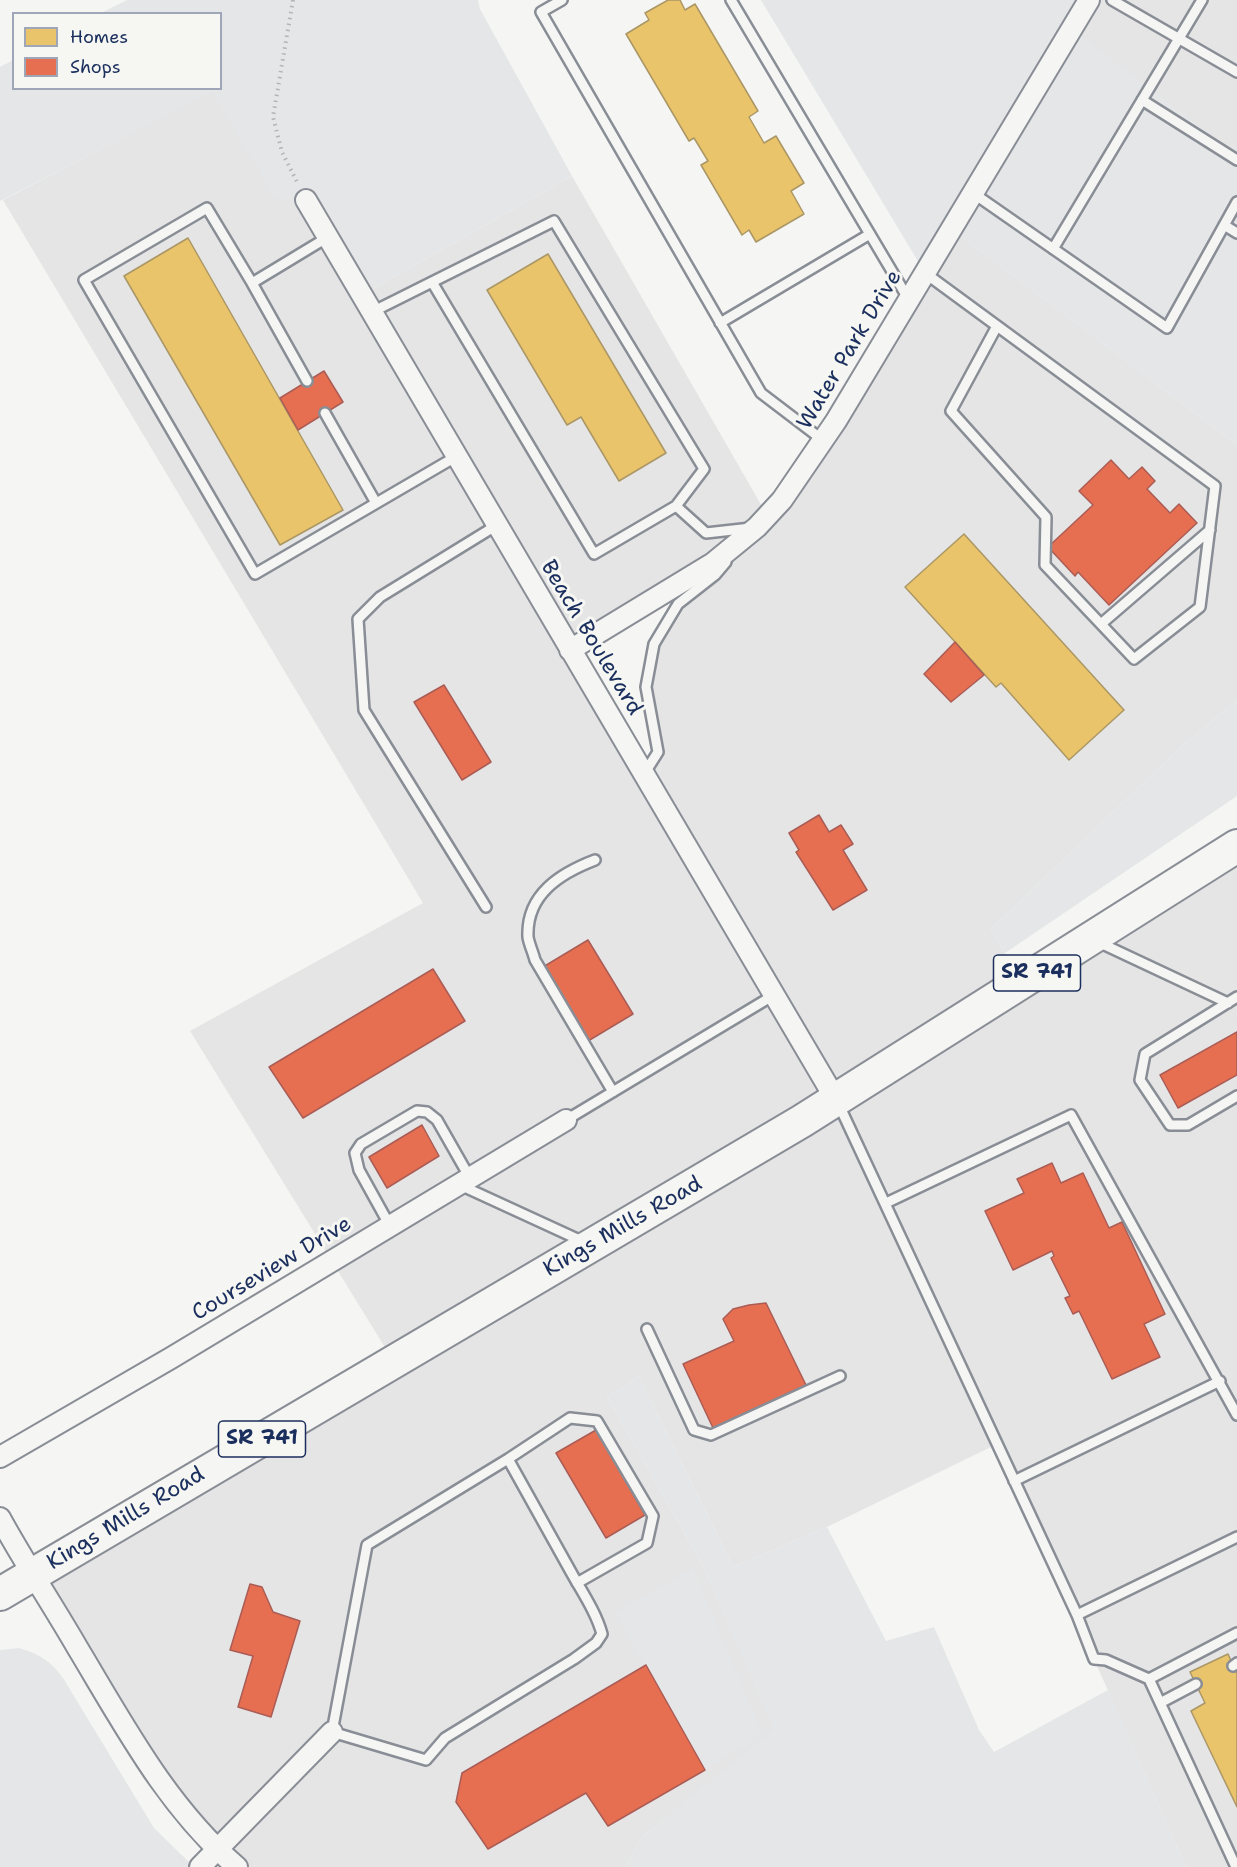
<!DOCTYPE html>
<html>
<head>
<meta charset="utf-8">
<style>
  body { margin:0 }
  #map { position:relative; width:1237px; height:1867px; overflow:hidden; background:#f5f5f3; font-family:"Shantell Sans",sans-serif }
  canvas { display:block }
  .legend { position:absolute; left:12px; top:12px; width:210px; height:78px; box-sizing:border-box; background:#f6f6f2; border:2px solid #9ea6b7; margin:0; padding:8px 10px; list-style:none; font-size:18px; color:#1b2f5e }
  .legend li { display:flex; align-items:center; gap:12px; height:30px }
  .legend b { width:30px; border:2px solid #9ea6b7 }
</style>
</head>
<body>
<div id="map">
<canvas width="1237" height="1867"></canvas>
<ul class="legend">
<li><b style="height:16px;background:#e9c46a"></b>Homes</li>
<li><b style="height:16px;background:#e76f51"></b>Shops</li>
</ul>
</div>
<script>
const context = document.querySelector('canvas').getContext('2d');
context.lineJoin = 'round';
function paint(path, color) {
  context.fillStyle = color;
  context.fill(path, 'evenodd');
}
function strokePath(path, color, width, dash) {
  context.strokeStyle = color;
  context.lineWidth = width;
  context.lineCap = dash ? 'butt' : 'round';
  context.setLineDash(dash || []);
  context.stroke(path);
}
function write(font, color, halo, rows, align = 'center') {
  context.font = font + ' "Shantell Sans",sans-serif';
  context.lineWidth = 6;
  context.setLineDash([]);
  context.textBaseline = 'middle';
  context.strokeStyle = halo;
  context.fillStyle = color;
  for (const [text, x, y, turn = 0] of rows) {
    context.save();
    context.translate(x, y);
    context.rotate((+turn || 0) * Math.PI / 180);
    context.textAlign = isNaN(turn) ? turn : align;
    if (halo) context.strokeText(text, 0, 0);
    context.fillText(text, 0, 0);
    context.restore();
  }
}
paint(new Path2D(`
  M1089,0H1237V156L1071,30Z
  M213,91L276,198L306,200L362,295L572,176L767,515L951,229L1237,445V701L1186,742L991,929L1022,982L1237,846V1867H1186L1094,1659L997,1444L827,1527L733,1567L639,1376L607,1397L702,1564L775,1730L643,1836L625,1867H241L217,1850L34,1574L394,1362L190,1031L423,903L3,200ZM715,575L678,604L654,644L646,687L658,752L644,774L570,650Z`), '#e5e5e6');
paint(new Path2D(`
  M127,0H478L480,9L572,176L362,295L306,200L276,199L213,92L0,201V67L13,60L14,88H220V14L101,13Z
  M761,0H1089L1072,30L1237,156V445L952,230L925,273Z
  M1237,701V796L1005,953L991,929L1186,742Z
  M639,1376L733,1567L827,1527L886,1641L934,1627L979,1730L994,1752L1108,1690L1186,1867H625L643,1836L774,1729L702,1564L607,1397Z
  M693,1568L763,1735L705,1770L615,1613Z
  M19,1648C39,1654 51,1661 63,1678L154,1828L194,1867H0V1650Z`), '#e4e6e7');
const homes = new Path2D(`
  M668,0H680L685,10L695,4L758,111L749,117L764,143L776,136L804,183L791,191L804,214L756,242L749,230L742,235L701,165L708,161L694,138L689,141L626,34L649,20L645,13Z
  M188,238L343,510L280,545L124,276Z
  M548,254L666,453L619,481L581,417L567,425L487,290Z
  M964,534L1124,710L1069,760L1001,683L996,687L905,587Z
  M1228,1654L1237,1674V1807L1191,1711L1205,1703L1190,1672Z`);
paint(homes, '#e9c46a');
strokePath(homes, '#ab9766', 1.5);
const shops = new Path2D(`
  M324,371L343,402L298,430L280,398Z
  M1111,460L1129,479L1142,467L1155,481L1147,489L1170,513L1179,504L1197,523L1109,605L1078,572L1075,576L1048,547L1093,505L1079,491Z
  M955,642L984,675L951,702L924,674Z
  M444,685L491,762L462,780L414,702Z
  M819,815L829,832L841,825L853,844L843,850L867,890L833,910L796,852L799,850L789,833Z
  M588,940L633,1014L588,1041L543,967Z
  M433,969L465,1021L303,1118L269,1067Z
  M1237,1032V1075L1178,1108L1160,1075Z
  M422,1125L439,1156L387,1188L369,1157Z
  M1052,1163L1061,1183L1083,1173L1109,1228L1122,1222L1165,1314L1144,1324L1160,1357L1112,1379L1079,1311L1073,1314L1065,1298L1070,1296L1051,1258L1054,1256L1052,1251L1013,1270L985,1211L1024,1193L1017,1179Z
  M766,1303L806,1385L713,1428L683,1364L734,1341L723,1319L733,1309L749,1305Z
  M596,1430L645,1515L606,1538L556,1453Z
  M250,1584L262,1587L273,1612L300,1621L271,1717L238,1707L253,1656L230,1650Z
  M646,1665L705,1770L608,1826L586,1793L488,1849L456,1802L462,1773Z`);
paint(shops, '#e76f51');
strokePath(shops, '#aa5c55', 1.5);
const service = new Path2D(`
  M562,0L541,12L761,393L824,441
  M731,0L909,300
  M1112,0L1237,72
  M1142,100L1237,160
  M973,193L1167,328L1237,202
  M1224,225L1237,233
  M328,237L252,283L207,208L84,280L255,574L457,456
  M1053,249L1202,0
  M925,273L1215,486L1200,607L1134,659L1045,565L1046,517L951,411L997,326
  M432,282L594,554L676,506
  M252,283L307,381
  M372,312L554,221L704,469L676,506L706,533L751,528
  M720,323L870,234
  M325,413L376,503
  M1101,624L1210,530
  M644,774L658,752L646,687L654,644L678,604L715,575L726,562
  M595,860C561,873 526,894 528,937C529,944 533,952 535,960L613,1092
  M486,907L364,710L358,619L380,597L497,525
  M1096,941L1228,1003
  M1237,997L1145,1054L1140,1080L1170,1125H1188L1237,1096
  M839,1105L1077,1615L1094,1659L1106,1660L1149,1679L1236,1867
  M566,1120L774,995
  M460,1185L584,1242
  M886,1203L1071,1115L1237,1415
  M390,1226L359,1170L355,1153L361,1144L417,1111L427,1112L437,1120L470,1178
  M647,1329L694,1430L711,1435L840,1376
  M508,1459C529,1496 550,1534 571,1572C582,1592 596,1612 602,1634L596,1643L574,1659L445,1738L426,1760L332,1732L367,1545L508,1459L570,1418L597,1421L653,1516L647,1543L577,1583
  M1014,1481L1220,1381
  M1077,1615L1237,1537
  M1233,1666L1237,1663
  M1149,1679L1237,1633
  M1160,1703L1196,1684`);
const minor = new Path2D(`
  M306,200L836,1100
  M570,650L713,563L757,527L782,500L836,421L1089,0
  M0,1457L171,1358L566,1120
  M0,1518C24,1562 52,1604 77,1647C124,1725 167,1807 237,1867
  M200,1867L332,1732`);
const primary = new Path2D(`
  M0,1594L802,1121L1237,846`);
strokePath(service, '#898d95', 14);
strokePath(minor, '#898d95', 24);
strokePath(primary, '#898d95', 36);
strokePath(new Path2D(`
  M293,0L273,117L282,152L297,182`), '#b2b4b9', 4, [1.5, 4.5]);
strokePath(service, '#f5f5f3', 9);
strokePath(minor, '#f5f5f3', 20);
strokePath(primary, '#f5f5f3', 32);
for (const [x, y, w] of [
  [1037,973,87],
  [262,1439,87]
]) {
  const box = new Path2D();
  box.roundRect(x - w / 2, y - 18, w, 36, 4.5);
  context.fillStyle = '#f6f6f2';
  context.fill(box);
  strokePath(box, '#1b2f5e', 1.5);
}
write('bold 21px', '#1b2f5e', null, [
  ["SR 741",1037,973],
  ["SR 741",262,1439]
]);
write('22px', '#1b2f5e', '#f6f6f2', [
  ["Water Park Drive",850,350,-59],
  ["Beach Boulevard",591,638,59],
  ["Kings Mills Road",623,1227,-30],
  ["Courseview Drive",272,1269,-31],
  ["Kings Mills Road",126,1519,-31]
]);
</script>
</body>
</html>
